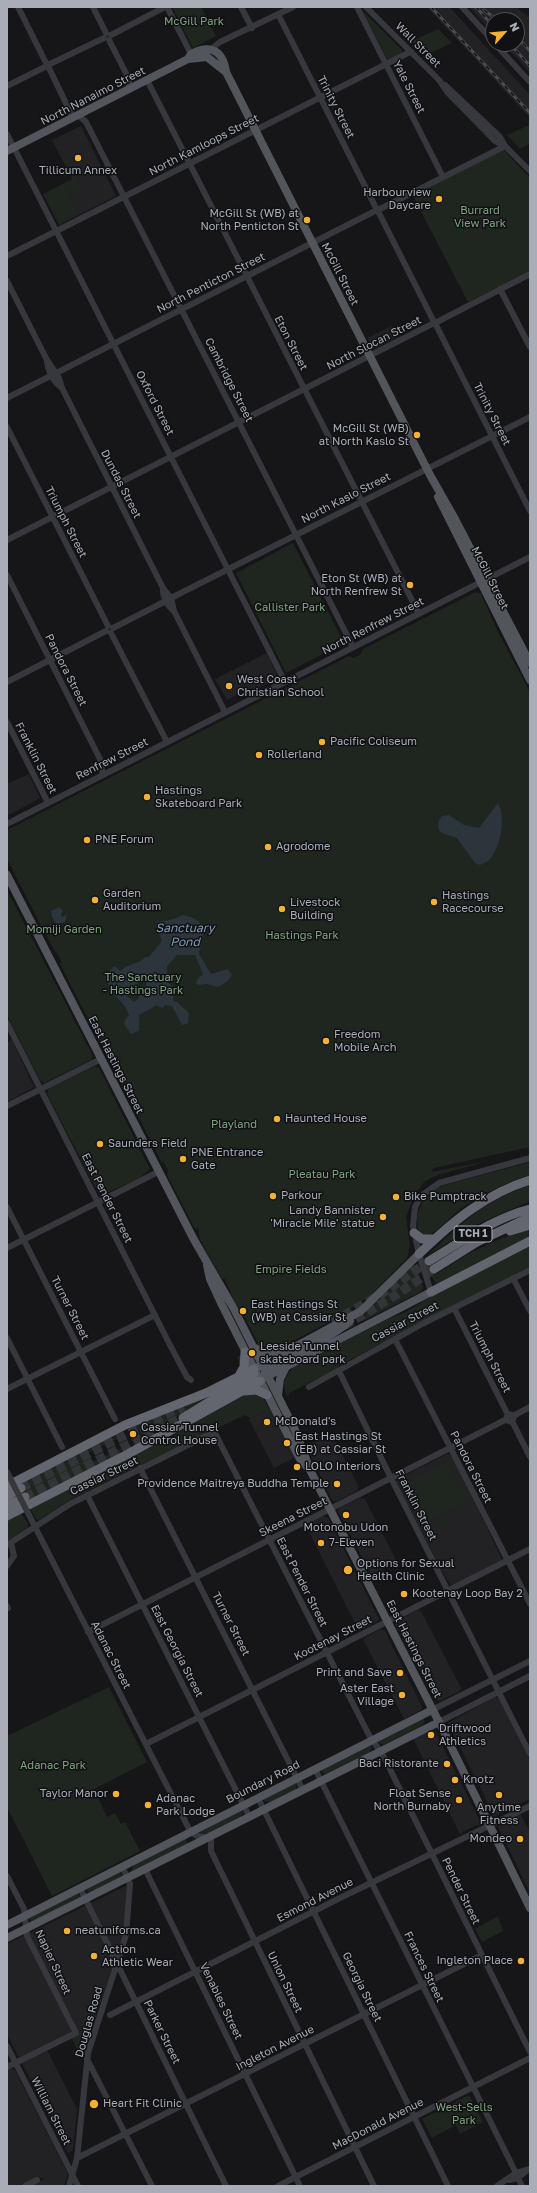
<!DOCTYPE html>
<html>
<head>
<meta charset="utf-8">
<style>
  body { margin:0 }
  #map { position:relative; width:537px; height:2193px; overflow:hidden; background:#161618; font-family:"Golos Text",sans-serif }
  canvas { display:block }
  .frame { position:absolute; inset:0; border:8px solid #a8adb8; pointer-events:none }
  .north { position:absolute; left:485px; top:12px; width:40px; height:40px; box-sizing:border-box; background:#111113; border:1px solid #4d4f55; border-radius:50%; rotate:63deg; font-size:11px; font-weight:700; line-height:16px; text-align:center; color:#a8adb8 }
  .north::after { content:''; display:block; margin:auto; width:14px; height:18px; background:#f2b134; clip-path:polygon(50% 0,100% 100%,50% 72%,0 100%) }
</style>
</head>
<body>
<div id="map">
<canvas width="537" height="2193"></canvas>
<div class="frame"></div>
<div class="north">N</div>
</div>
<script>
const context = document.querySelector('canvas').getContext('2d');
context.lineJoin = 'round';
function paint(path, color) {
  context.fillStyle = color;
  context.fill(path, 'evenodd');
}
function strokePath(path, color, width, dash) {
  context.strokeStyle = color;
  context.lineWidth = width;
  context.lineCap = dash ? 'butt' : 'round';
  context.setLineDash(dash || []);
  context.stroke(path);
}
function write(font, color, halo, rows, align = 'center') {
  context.font = font + ' "Golos Text",sans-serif';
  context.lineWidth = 3;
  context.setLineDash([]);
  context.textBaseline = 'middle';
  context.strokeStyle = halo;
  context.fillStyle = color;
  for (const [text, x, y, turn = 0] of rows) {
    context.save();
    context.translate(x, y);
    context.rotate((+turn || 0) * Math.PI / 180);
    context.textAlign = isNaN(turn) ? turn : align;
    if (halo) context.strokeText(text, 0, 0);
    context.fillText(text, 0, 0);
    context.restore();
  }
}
paint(new Path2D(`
  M427,7H449L455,13L530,95V118Z
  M469,7H516L530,18V73L504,44H517V20H493V33Z
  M81,126L116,196L59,225L43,194L72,179L52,140Z
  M392,326L397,337L377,348H373L367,338Z
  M267,653L278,678L245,695L243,692L227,700L215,679Z
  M29,774L40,798L7,816V784Z
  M12,1040L34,1087L7,1102V1043Z
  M266,1411L272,1413L296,1457L274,1468L249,1419Z
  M331,1433L359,1487L357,1491L335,1502L332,1500L306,1446Z
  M447,1454H450L454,1459L502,1559L500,1562L451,1586L436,1561L430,1547L396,1482L398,1479Z
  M360,1498L365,1499L397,1562L371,1575L338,1511L339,1508Z
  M323,1516L328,1518L379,1619L377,1622L359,1631L307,1528L306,1525Z
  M417,1610L421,1611L461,1688L459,1692L439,1701L435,1699L395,1624L398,1620Z
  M380,1629L385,1631L422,1707L421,1710L404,1719L363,1639Z
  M495,1697L499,1699L530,1761V1799L497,1815L496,1819L492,1817L486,1799L448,1723Z
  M432,1729L435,1731L481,1823L479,1826L477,1825L462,1832L463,1834H460L413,1738Z
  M520,1813L530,1832V1893L498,1827L499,1824Z
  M130,1884L127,1912L120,1944L82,2058L72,2038L47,2050L77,2109L73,2150L68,2153L7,2034V1944Z
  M12,2069L15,2070L68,2174L64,2186H29L44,2179L38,2177L18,2186H7V2070Z`), '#222225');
paint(new Path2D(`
  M172,7H201L216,36L193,48Z
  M362,10L402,50L403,53L390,60H388Z
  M438,29L452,43L426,55L412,41Z
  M529,125L530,143L520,149L507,135Z
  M503,149L530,178V271L468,302L413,196Z
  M66,154L78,176L75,178L82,191L73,195L67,184L73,180L62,158Z
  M65,184L78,213L60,223L45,194Z
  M293,543L344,643L286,673L236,573Z
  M476,592L481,594L498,632L530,692V1147L434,1168L431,1172L488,1161L438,1175L425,1181L414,1196L406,1217L410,1245L407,1258L371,1295L342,1315L276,1350H268L240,1366L237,1357L258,1343L242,1312L234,1301L225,1279H222C215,1266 207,1253 200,1239C198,1235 200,1231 198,1227L195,1229L167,1175L168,1171L165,1164L161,1161L60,964L61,960L50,943L7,859V830L349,656L354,658L361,654L363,649Z
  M7,890L93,1056L91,1060L44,1083L40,1080L7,1015Z
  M95,1066L99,1068L150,1169L141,1177L100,1196L47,1094L48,1089Z
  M530,1162V1175C505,1183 482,1194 460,1209C450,1217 441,1229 429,1235L425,1236L419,1232C413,1213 423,1197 438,1187Z
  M530,1185V1201L476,1225L427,1256C461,1223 484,1201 530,1185Z
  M530,1229V1237L440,1283L436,1284L430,1274L425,1255L437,1274C465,1254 497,1238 530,1229Z
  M530,1245V1266L340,1365L337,1369L289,1393L288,1397C281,1385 284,1377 293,1368L386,1320L406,1312L432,1296Z
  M413,1265L417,1266L423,1288L420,1292L365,1320L363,1316Z
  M250,1392L263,1398L272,1413L264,1412L251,1418L245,1415L140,1465L135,1460L133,1461L134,1468L73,1498L39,1520L36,1519L30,1508L154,1444L166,1441L201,1417Z
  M202,1398L203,1402L158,1429L142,1436L135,1424Z
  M114,1437L117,1439L87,1453L92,1462L122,1448L120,1454L30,1500L21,1482L96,1444Z
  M448,1462L468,1501L425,1523L405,1484Z
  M21,1513L28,1524L27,1529L7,1541V1520Z
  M439,1517L446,1518L450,1523L437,1532Z
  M109,1687L147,1762L94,1789L107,1817L115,1813L121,1824L125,1822L140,1851L52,1896L7,1807V1736Z
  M423,1718L425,1722L421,1726L383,1745L379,1743V1741Z
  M371,1745L372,1748L370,1752L326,1774L322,1773L321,1769Z
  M295,1783L297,1787L295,1790L270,1803L264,1801V1798Z
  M241,1810L243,1813L241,1817L210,1833L202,1834L199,1830Z
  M185,1837L188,1844L130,1873L135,1863Z
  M120,1871L122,1876L91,1893L87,1891L86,1889Z
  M78,1893L80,1897L34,1921L29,1920L28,1917Z
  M498,1916L503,1931L482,1942L475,1929Z
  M95,2016L82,2058L72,2038L79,2039L83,2036L82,2027L77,2025Z
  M469,2095L483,2122L460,2134L456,2125L432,2138L422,2119Z`), '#1e261f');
paint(new Path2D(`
  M498,803C506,818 501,844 491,858C489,861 484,863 480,865L475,863L457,838C447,834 435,835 439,820L442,816L449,815L464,825L479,828Z
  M59,907L63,911L61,913V916L63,917L67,914L65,922L57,924L52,917L51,911Z
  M183,915C210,921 204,934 199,954L211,974L228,969L232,975L228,981L218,987L206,984L200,985L196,984L197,980L203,974L195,955H177L167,966V981L174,989L173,1001L177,1002L189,1013L188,1023L182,1025L172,1006L166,1005L162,1008L157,1005L139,1015V1031L131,1034L124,1024L125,1020L129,1016C126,1004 119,999 109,992L110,987L105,976L114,966L121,971C127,963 139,965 145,957H149L162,941L156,925L158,922L174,919ZM141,981H145L149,993L145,997L142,995L140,991L138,999L134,1002L128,997V993L130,991L136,990V985Z`), '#2c353c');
strokePath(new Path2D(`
  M332,1322L386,1291L429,1261
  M344,1326L398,1294L434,1269
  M21,1488L183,1406
  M25,1497L188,1414`), '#333438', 9, [9, 4.5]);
strokePath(new Path2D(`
  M18,7L46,63
  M93,7L106,33
  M167,7L191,54
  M241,7L252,28
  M357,7L443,177
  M366,7L439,80L448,93L495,141L505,146
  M462,7L493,41
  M278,14L376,208
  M111,35L165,7
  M109,40L129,79V90
  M495,44L530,82
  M211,49L220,42L293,7
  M50,64L104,38
  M49,68L73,118
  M147,80L419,614
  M445,85L500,137L505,146L530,171
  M7,86L45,67
  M78,115L86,122L353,647
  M7,134L285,682
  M380,209L505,146
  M379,213L433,320
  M7,256L410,52
  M7,281L47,360L59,378L62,388L163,588L171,598L174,611
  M500,289L530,347
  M437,322L530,274
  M436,325L530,511
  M47,360C47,370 54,383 62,388
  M7,398L375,211
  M7,427L108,626
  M7,540L432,324
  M7,575L100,759L103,775
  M163,588C162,596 168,607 174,611L225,712
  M171,598L530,417
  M113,628L166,601
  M111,633L167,742
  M7,682L106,631
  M7,722L48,803
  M7,824L530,557
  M7,1023L170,1345L187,1377L191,1380
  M7,1106L101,1059
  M7,1207L115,1419
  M7,1248L158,1172
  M513,1278L530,1311
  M431,1292L419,1254L413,1226L415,1207L421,1196L439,1183L530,1158
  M454,1308L508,1415
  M7,1338L62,1447
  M395,1339L530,1604
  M339,1371L388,1472L530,1754
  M309,1387L424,1323L530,1270
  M7,1389L155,1315
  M506.5 1418a3.5 3.5 0 1 1 7 0a3.5 3.5 0 1 1-7 0Z
  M513,1416L530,1407
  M512,1421L530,1457
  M140,1468L303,1790
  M7,1472L10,1478
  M87,1495L249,1816
  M28,1513L190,1831L195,1835L207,1838
  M7,1545L70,1504L210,1434L216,1435L369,1735L384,1757L530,2052
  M7,1566L14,1556L11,1543
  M7,1606L8,1608
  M88,1632L507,1419
  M432,1710L530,1661
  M439,1722L530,1676
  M146,1744L530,1549
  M315,1769L516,2173
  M258,1798L448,2186
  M211,1836V1851L374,2186
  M145,1869L300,2186
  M7,1876L24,1909L27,1936L76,2033L7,2067
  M80,1888L226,2186
  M110,2015L342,1897L530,1806
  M7,2046L78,2186
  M87,2059L152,2186
  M77,2158L482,1955
  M518,2178L522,2186
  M509,2180L518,2178L525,2172
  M25,2186L37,2180
  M69,2186L77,2158L88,2053L126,1935L130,1884L122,1866
  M278,2186L530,2058
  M497,2186L516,2173L530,2169`), '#37383d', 6);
strokePath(new Path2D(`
  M188,59L191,54C210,44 223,50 226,72L430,475L455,519L530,663
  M7,151L188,59L207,57L226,72
  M438,497L530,680
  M7,875L193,1238L234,1309L295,1430L310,1470L442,1728L530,1908
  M207,1265L210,1279L222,1305L301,1461L310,1470
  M253,1347L266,1354L280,1353
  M258,1367L361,1311L419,1254
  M265,1373C289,1351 325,1343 350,1321
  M264,1378L431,1292
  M278,1395L280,1379L286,1367
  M7,1925L432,1710
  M7,1938L439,1722`), '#53555c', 8);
strokePath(new Path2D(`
  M510,1231L530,1225
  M414,1233L422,1239H434
  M419,1254C452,1222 485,1194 530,1180
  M429,1261C461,1242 494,1218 530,1209
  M434,1269L477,1242L530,1217
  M431,1292L530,1241
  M239,1376L244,1367L245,1352
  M243,1391L256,1390L267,1395
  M183,1418L254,1374
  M7,1486L125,1425L206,1393L254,1369
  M7,1496L21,1488
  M7,1506L25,1497
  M7,1516L128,1454L260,1381`), '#63666e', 9);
const rail = new Path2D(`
  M431,7L530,113
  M476,7L493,26
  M484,10L497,20
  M517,37L530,51
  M510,44L530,66`);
strokePath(rail, '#4a4c52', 3);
strokePath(rail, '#111113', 1.5, [4.5]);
strokePath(new Path2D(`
  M10,1478L28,1513`), '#37383d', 6);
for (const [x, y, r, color] of [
  [78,158,4,"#f2b134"],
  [439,199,4,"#f2b134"],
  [307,220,4,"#f2b134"],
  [417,435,4,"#f2b134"],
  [410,585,4,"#f2b134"],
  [229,686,4,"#f2b134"],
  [322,742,4,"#f2b134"],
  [259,755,4,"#f2b134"],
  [147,797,4,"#f2b134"],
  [87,840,4,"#f2b134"],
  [268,847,4,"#f2b134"],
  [95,900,4,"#f2b134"],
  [434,902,4,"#f2b134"],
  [282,909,4,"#f2b134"],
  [326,1041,4,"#f2b134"],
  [277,1119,4,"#f2b134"],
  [100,1144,4,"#f2b134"],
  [183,1159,4,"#f2b134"],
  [273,1196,4,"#f2b134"],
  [396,1197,4,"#f2b134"],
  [383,1217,4,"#f2b134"],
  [243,1311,4,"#f2b134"],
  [252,1353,4,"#f2b134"],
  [267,1422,4,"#f2b134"],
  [133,1434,4,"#f2b134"],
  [287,1443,4,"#f2b134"],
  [297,1467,4,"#f2b134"],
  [337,1484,4,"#f2b134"],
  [346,1515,4,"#f2b134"],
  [321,1543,4,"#f2b134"],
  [348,1570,5,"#f2b134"],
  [404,1594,4,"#f2b134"],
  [400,1673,4,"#f2b134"],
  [402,1695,4,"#f2b134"],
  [431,1735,4,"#f2b134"],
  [447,1764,4,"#f2b134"],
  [455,1780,4,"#f2b134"],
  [116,1794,4,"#f2b134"],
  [499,1795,4,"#f2b134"],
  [459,1800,4,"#f2b134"],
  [148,1805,4,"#f2b134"],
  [520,1839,4,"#f2b134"],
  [67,1931,4,"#f2b134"],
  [94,1956,4,"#f2b134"],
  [521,1961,4,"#f2b134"],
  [94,2104,5,"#f2b134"]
]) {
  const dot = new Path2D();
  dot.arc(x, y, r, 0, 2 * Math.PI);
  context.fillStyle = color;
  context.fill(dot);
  strokePath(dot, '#111113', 1.5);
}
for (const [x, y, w] of [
  [473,1234,38]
]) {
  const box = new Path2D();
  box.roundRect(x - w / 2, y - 8, w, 16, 3);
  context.fillStyle = '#111113';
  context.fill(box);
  strokePath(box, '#a8adb8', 1);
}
write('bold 10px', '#a8adb8', null, [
  ["TCH 1",473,1234]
]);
write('11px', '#7fa381', '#111113', [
  ["McGill Park",194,22],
  ["Burrard",480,211],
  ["View Park",480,224],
  ["Callister Park",290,608],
  ["Momiji Garden",64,930],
  ["Hastings Park",302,936],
  ["The Sanctuary",143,978],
  ["- Hastings Park",143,991],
  ["Playland",234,1125],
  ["Pleatau Park",322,1175],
  ["Empire Fields",291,1270],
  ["Adanac Park",53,1766],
  ["West-Sells",464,2108],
  ["Park",464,2121]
]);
write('11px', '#a8adb8', '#111113', [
  ["Wall Street",418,45,45],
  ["Yale Street",409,87,63],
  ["North Nanaimo Street",93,96,-27],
  ["Trinity Street",336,107,63],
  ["North Kamloops Street",204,145,-27],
  ["McGill Street",340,274,63],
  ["North Penticton Street",211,283,-27],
  ["Eton Street",291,343,63],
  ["North Slocan Street",374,343,-27],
  ["Cambridge Street",229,380,63],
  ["Oxford Street",155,403,63],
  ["Trinity Street",492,414,63],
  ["Dundas Street",121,484,63],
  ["North Kaslo Street",346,498,-27],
  ["Triumph Street",66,522,63],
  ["McGill Street",490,578,63],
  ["North Renfrew Street",373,626,-27],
  ["Pandora Street",66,670,63],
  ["Franklin Street",36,758,63],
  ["Renfrew Street",112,759,-27],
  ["East Hastings Street",116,1065,63],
  ["East Pender Street",107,1198,63],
  ["Turner Street",70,1308,63],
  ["Cassiar Street",405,1322,-28],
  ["Triumph Street",490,1357,63],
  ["Pandora Street",471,1467,63],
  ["Cassiar Street",104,1476,-26],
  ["Franklin Street",416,1505,63],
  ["Skeena Street",293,1517,-27],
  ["East Pender Street",302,1582,63],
  ["Turner Street",231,1624,63],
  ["Kootenay Street",333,1638,-27],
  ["East Hastings Street",414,1649,63],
  ["East Georgia Street",177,1651,63],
  ["Adanac Street",111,1655,63],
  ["Boundary Road",263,1782,-27],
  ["Pender Street",461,1891,64],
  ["Esmond Avenue",315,1900,-27],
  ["Napier Street",53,1962,65],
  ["Frances Street",424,1967,64],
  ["Union Street",285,1982,64],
  ["Georgia Street",362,1987,64],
  ["Venables Street",221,2001,64],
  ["Douglas Road",89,2022,-74],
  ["Parker Street",162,2032,64],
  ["Ingleton Avenue",275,2048,-27],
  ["William Street",51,2111,63],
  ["MacDonald Avenue",378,2124,-27]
]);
write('11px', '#a8adb8', '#111113', [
  ["Tillicum Annex",78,171,"center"],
  ["Harbourview",431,193,"right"],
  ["Daycare",431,206,"right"],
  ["McGill St (WB) at",299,214,"right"],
  ["North Penticton St",299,227,"right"],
  ["McGill St (WB)",409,429,"right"],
  ["at North Kaslo St",409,442,"right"],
  ["Eton St (WB) at",402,579,"right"],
  ["North Renfrew St",402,592,"right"],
  ["West Coast",237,680],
  ["Christian School",237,693],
  ["Pacific Coliseum",330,742],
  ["Rollerland",267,755],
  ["Hastings",155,791],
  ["Skateboard Park",155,804],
  ["PNE Forum",95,840],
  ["Agrodome",276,847],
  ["Garden",103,894],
  ["Auditorium",103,907],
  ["Hastings",442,896],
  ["Racecourse",442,909],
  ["Livestock",290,903],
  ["Building",290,916],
  ["Freedom",334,1035],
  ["Mobile Arch",334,1048],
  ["Haunted House",285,1119],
  ["Saunders Field",108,1144],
  ["PNE Entrance",191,1153],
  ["Gate",191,1166],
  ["Parkour",281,1196],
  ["Bike Pumptrack",404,1197],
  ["Landy Bannister",375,1211,"right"],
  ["'Miracle Mile' statue",375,1224,"right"],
  ["East Hastings St",251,1305],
  ["(WB) at Cassiar St",251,1318],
  ["Leeside Tunnel",260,1347],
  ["skateboard park",260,1360],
  ["McDonald's",275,1422],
  ["Cassiar Tunnel",141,1428],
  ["Control House",141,1441],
  ["East Hastings St",295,1437],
  ["(EB) at Cassiar St",295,1450],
  ["LOLO Interiors",305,1467],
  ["Providence Maitreya Buddha Temple",329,1484,"right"],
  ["Motonobu Udon",346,1528,"center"],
  ["7-Eleven",329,1543],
  ["Options for Sexual",357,1564],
  ["Health Clinic",357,1577],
  ["Kootenay Loop Bay 2",412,1594],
  ["Print and Save",392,1673,"right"],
  ["Aster East",394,1689,"right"],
  ["Village",394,1702,"right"],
  ["Driftwood",439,1729],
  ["Athletics",439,1742],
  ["Baci Ristorante",439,1764,"right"],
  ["Knotz",463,1780],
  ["Taylor Manor",108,1794,"right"],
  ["Float Sense",451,1794,"right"],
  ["North Burnaby",451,1807,"right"],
  ["Adanac",156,1799],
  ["Park Lodge",156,1812],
  ["Anytime",499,1808,"center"],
  ["Fitness",499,1821,"center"],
  ["Mondeo",512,1839,"right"],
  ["neatuniforms.ca",75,1931],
  ["Action",102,1950],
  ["Athletic Wear",102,1963],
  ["Ingleton Place",513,1961,"right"],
  ["Heart Fit Clinic",103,2104]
], 'left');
write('italic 12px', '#7f9bb3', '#111113', [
  ["Sanctuary",185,928],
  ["Pond",185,942]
]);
</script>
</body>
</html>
